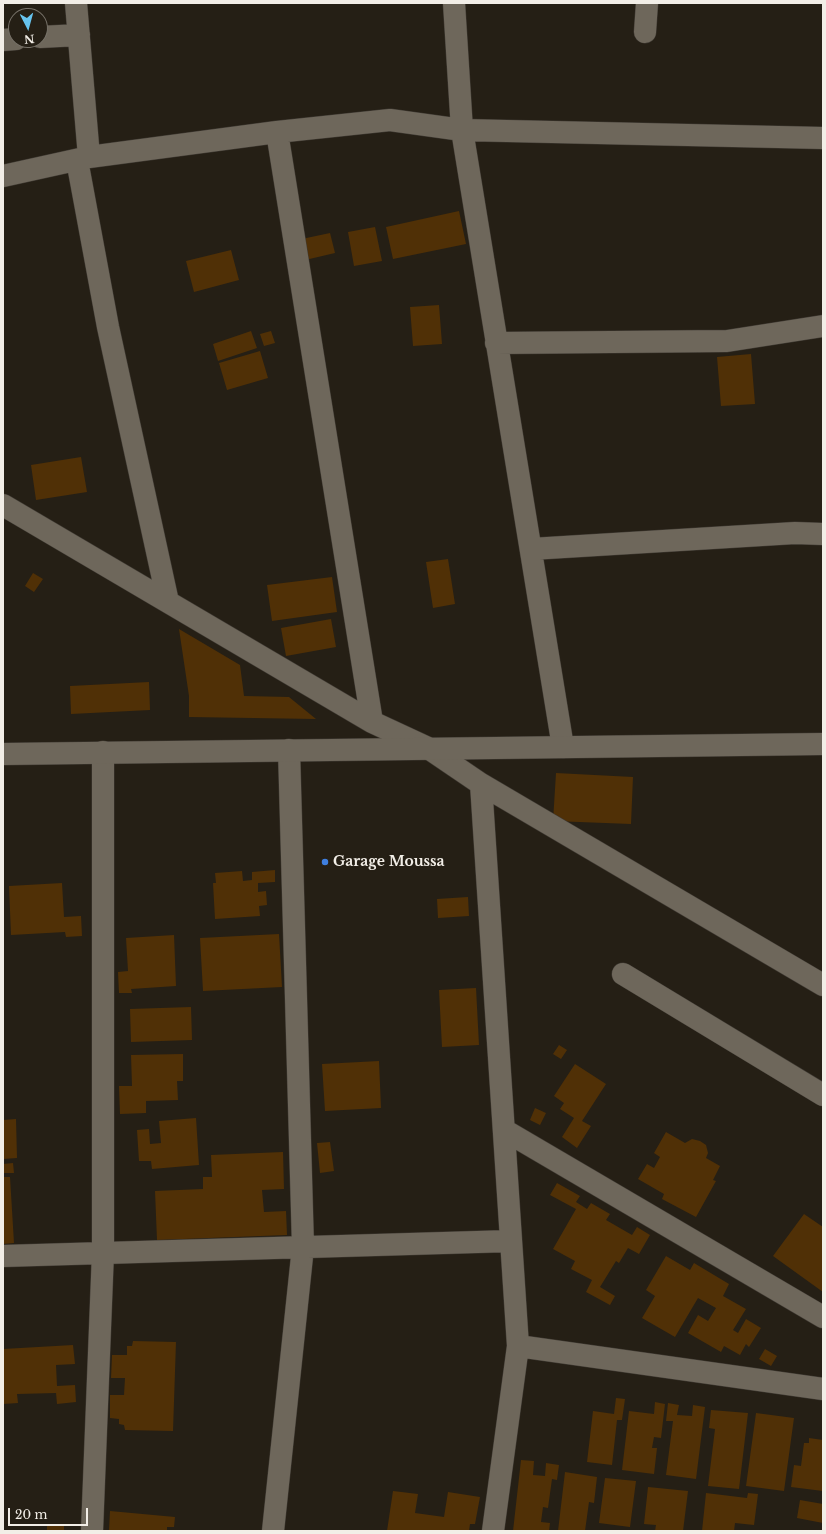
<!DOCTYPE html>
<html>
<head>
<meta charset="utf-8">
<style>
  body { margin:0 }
  #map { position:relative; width:826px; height:1534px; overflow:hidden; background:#251f15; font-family:"Libre Baskerville",serif }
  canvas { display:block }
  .frame { position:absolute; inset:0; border:4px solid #f2eee7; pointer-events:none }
  .north { position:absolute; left:8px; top:8px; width:40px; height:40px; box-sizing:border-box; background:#251f15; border:1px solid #777269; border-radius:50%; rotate:174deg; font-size:11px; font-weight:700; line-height:16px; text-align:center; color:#f2eee7 }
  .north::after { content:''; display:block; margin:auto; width:14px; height:18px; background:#67c4ef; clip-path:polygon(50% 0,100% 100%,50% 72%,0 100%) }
  .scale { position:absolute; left:8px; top:1508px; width:80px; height:18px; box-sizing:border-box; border:2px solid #f2eee7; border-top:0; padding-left:5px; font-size:12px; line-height:14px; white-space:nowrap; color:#f2eee7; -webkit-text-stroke:3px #251f15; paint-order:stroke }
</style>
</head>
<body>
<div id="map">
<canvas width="826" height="1534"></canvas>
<div class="frame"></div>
<div class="north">N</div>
<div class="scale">20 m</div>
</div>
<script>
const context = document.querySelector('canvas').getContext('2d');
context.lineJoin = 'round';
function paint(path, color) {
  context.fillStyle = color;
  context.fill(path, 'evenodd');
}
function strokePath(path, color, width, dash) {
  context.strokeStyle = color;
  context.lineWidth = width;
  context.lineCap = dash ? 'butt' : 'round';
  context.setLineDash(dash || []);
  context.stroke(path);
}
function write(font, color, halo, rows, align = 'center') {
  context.font = font + ' "Libre Baskerville",serif';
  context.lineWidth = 3.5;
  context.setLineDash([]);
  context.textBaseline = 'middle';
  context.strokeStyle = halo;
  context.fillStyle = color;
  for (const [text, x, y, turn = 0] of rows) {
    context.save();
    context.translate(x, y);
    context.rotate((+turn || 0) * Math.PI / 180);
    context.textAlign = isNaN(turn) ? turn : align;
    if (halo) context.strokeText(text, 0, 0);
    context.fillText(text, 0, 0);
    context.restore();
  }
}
paint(new Path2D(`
  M459,211L466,244L393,259L386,227Z
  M375,227L382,261L354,266L348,232Z
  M330,233L335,253L301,261L297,240Z
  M231,250L239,280L194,292L186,261Z
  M439,305L442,344L413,346L410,307Z
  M251,331L257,348L218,361L213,344Z
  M271,331L275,343L264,346L260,334Z
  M260,351L268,378L227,390L219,363Z
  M751,354L755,404L721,406L717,357Z
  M81,457L87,492L36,500L31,465Z
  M448,559L455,604L433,608L426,562Z
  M33,573L43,579L34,592L25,586Z
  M332,577L337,612L272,621L267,585Z
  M331,619L336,647L286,656L281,628Z
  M179,629L240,665L244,696L289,697L316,719L189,717V696Z
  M149,682L150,710L71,714L70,686Z
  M556,773L633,777L631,824L553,821Z
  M275,870V882L258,883V892L266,891L267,905L259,906L260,916L215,919L213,883H216L215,873L242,871L243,881L252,880V872Z
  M62,883L64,917L81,916L82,936L66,937L65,932L11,935L9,886Z
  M468,897L469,916L438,918L437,899Z
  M279,934L282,987L203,991L200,938Z
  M174,935L176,986L131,989L132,993H119L118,972L128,971L126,938Z
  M476,988L479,1045L442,1047L439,990Z
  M191,1007L192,1040L131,1042L130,1009Z
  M559,1045L567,1050L561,1059L553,1054Z
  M183,1054V1081H177L178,1100L146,1101V1113L120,1114L119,1086H132L131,1055Z
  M379,1061L381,1108L325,1111L322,1064Z
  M575,1064L606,1084L582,1121L591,1126L577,1148L562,1137L574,1118L560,1109L564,1103L554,1096Z
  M535,1108L546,1113L540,1125L530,1120Z
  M196,1118L199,1165L152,1169L151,1161H139L137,1130L149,1129L150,1144L161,1143L159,1121Z
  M16,1119L17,1158L3,1159V1120Z
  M666,1132L685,1143L692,1139L700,1141L706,1145L708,1153L706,1158L720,1166L713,1180L716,1181L696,1217L662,1199L664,1194L638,1179L647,1164L654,1168L660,1157L654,1153Z
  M330,1142L334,1171L320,1173L317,1143Z
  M283,1152L284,1189L262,1190L264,1212L286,1211L287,1235L157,1240L155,1191L203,1189V1177H212L211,1155Z
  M13,1163L14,1173H3V1164Z
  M3,1177H10L14,1243L3,1244Z
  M557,1183L580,1196L576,1202L587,1209L591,1203L610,1214L606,1220L632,1235L637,1227L650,1235L639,1254L628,1248L619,1263L616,1261L600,1287L615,1296L610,1305L586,1292L592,1280L571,1269L575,1261L553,1249L576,1209L550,1195Z
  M804,1214L823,1227V1292L773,1256Z
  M666,1256L690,1270L694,1263L729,1284L723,1296L746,1309L733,1330L738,1333L746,1319L761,1328L749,1347L746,1344L740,1355L724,1346L721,1352L688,1333L698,1315L708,1321L716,1308L698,1298L675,1337L642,1318L655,1296L646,1290Z
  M133,1341L176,1342L173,1431L125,1430L124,1425L119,1424V1419L110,1418V1395H124L125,1378H111L112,1355H127V1346H132Z
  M73,1345L75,1364L56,1365L57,1386L75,1385L76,1402L57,1404L56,1393L17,1394L18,1403L3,1404V1349Z
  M765,1349L777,1356L771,1366L759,1359Z
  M616,1398L625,1399L622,1420H617L612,1465L587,1462L593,1411L614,1414Z
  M655,1402L665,1404L661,1438L654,1437L652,1448H657L654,1474L622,1470L629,1411L654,1414Z
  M668,1403L679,1405L677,1415L692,1416L693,1405L705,1407L696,1479L666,1475L673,1421H666Z
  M711,1410L748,1413L739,1489L708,1486L715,1429L709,1428Z
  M756,1413L794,1418L784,1491L746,1486Z
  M809,1438L823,1440V1491L791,1487L794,1465L801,1466L804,1443H809Z
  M521,1460L534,1461L533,1475L545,1476L546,1463L559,1465L557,1480L552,1479L548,1508L543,1507L541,1522L550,1523L549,1531H513Z
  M565,1472L597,1477L594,1503L589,1502L585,1531H558Z
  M605,1478L636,1481L630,1527L599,1523Z
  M648,1487L688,1491L683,1531H655L656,1525L644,1524Z
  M393,1491L418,1494L415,1513L444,1517L448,1492L480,1497L475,1524H470L469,1531H387Z
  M706,1493L747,1498L748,1493L758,1494L754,1525L735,1523L734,1531H702Z
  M800,1500L823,1504V1523L797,1518Z
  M110,1511L175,1517L174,1527H167V1531L109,1530Z
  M47,1526H64V1531H47Z`), '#503006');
const street = new Path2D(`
  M76,3L89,157
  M454,3L462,130L563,747
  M645,32L647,3
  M40,37L79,35
  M3,40L16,39
  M277,132L372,722
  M77,160L108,327L168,602
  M3,176L89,157L277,132L390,120L462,130L823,138
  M496,343L727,341L823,326
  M3,505L372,722L428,748L481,784L823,985
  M531,549L795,533L823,534
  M481,784L518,1346L493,1531
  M623,974L823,1095
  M504,1130L823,1317
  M3,1256L511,1241
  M518,1346L823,1389
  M92,1531L103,1252V752
  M273,1531L303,1247L289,750`);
const secondary = new Path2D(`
  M3,754L823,744`);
strokePath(street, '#403b34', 23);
strokePath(secondary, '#403b34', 23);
strokePath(street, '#6e675b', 22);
strokePath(secondary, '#6e675b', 22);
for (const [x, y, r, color] of [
  [325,862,4,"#3f7fe0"]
]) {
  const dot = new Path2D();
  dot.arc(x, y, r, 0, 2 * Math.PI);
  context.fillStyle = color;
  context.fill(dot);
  strokePath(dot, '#251f15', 1.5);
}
write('bold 14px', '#f2eee7', '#251f15', [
  ["Garage Moussa",333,862]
], 'left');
</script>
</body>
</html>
